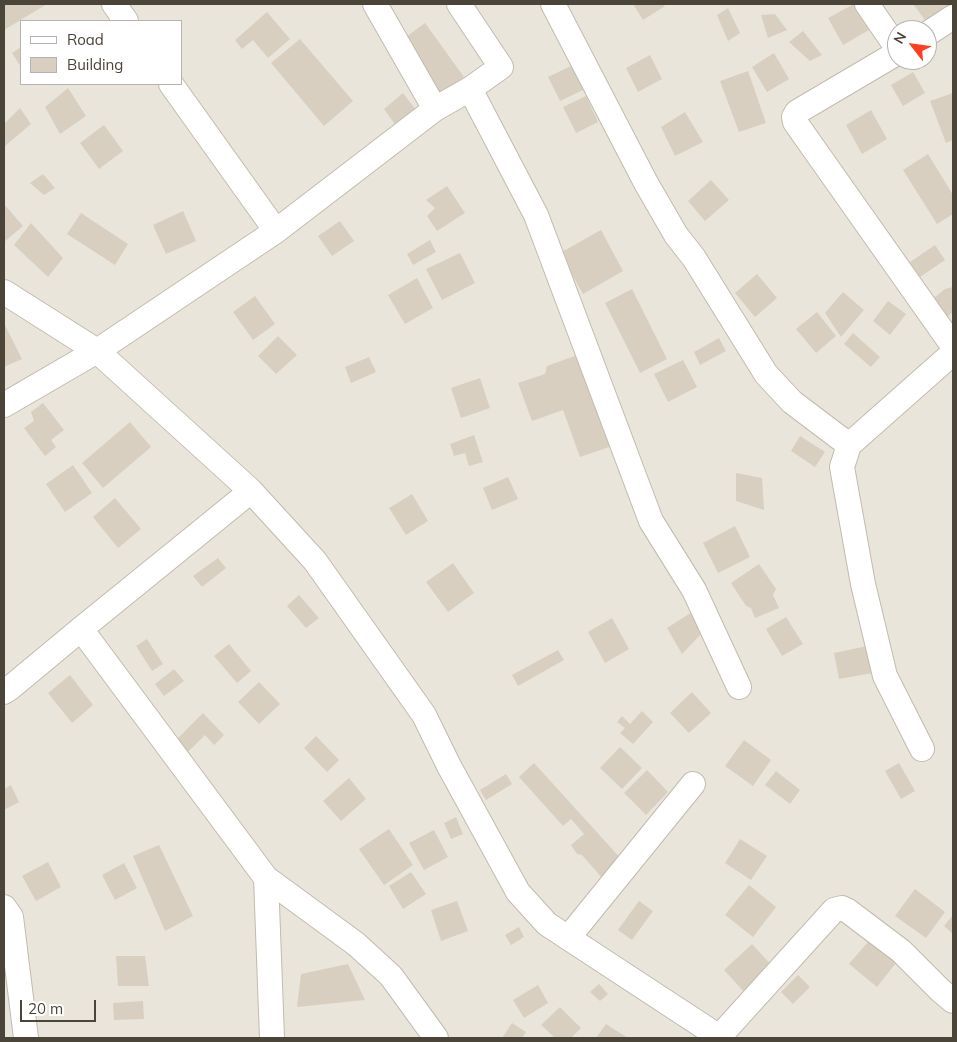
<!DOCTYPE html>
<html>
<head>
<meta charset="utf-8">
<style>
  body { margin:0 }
  #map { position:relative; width:957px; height:1042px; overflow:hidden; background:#f6f3ec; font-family:Mulish,sans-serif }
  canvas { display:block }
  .frame { position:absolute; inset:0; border:5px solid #4b4439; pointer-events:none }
  .legend { position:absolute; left:20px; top:20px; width:162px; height:65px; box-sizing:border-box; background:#fff; border:1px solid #b7b4b0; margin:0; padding:6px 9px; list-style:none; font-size:15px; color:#4b4439 }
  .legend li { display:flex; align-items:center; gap:10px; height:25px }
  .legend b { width:25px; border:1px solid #b7b4b0 }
  .north { position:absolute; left:887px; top:20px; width:50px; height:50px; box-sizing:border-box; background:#fff; border:1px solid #b7b4b0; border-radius:50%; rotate:300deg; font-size:14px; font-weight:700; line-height:20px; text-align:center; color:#4b4439 }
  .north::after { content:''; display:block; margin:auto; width:18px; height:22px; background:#fc3f1d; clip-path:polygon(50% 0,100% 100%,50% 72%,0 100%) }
  .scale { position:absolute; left:20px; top:1000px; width:76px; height:22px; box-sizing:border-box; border:2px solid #4b4439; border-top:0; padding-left:6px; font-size:15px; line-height:18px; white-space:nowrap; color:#4b4439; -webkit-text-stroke:4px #fff; paint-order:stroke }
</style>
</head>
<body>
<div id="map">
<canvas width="957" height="1042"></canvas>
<div class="frame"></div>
<ul class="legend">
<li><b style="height:6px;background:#fff"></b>Road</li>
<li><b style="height:14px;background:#d8cfc1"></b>Building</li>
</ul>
<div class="north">N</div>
<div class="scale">20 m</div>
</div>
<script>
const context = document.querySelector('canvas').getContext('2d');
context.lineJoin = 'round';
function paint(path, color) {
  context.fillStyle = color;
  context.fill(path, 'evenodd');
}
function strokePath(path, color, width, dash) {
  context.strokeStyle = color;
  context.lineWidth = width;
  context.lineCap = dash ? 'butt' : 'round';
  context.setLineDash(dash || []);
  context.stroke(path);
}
paint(new Path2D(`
  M4,4H953V1038H4ZM21,21H181V84H21ZM897,30H927V60H897Z`), '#eae5da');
paint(new Path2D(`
  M4,4H47L4,30Z
  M633,4H663L665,6L643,20Z
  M854,4L869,30L843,45L828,18Z
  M913,4H953V5L928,24Z
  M728,8L740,33L728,41L717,15Z
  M267,12L290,39L268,58L253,40L242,49L235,40Z
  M775,14L787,30L768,38L761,15Z
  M425,23L464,77L441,94L402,40Z
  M803,31L822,55L810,61L789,42Z
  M300,39L353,101L324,126L271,63Z
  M21,47V67L12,53Z
  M774,53L789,79L767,92L752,67Z
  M650,55L662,79L638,92L626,68Z
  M573,65L585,89L560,101L548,77Z
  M748,71L766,123L739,132L720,81Z
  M913,72L925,93L903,106L891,85Z
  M68,88L86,116L60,134L45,107Z
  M403,93L419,114L399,130L384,109Z
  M953,93V140L946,143L930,101Z
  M586,96L598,122L576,133L563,107Z
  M20,108L31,124L5,146L4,145V124Z
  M871,110L887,139L862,154L846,125Z
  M685,112L703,142L675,156L661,127Z
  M104,125L123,151L99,169L80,143Z
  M928,154L953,195V214L937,224L903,170Z
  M43,174L55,188L44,195L30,183Z
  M711,180L729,200L705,221L688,201Z
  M447,186L465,213L437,231L427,216L435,208L426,200Z
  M4,204L23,226L4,242Z
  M183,211L196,241L166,254L153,225Z
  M81,213L128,244L115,265L67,234Z
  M340,221L354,241L332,256L318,236Z
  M31,223L63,258L48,277L14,245Z
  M601,230L623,271L583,294L560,253Z
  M430,240L436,252L413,265L407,254Z
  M935,245L945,260L920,277L910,262Z
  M460,253L475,283L442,300L426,269Z
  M757,274L777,298L755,317L735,293Z
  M417,278L433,308L405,324L388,295Z
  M953,287V312L943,320L929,302L945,289Z
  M632,289L667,359L640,373L605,303Z
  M843,292L864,310L841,337L825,313Z
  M255,296L275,324L253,340L233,312Z
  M888,301L906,314L890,335L873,321Z
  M817,312L836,336L816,353L796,329Z
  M4,323L22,359L4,367Z
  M853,333L880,357L871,367L844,344Z
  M278,336L297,355L276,374L258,356Z
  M719,338L726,351L700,365L694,352Z
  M583,353L615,445L580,457L563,410L532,421L518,383L545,374L547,366Z
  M369,357L376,372L351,383L345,367Z
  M683,360L697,387L668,402L654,374Z
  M480,378L490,408L461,418L451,388Z
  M43,403L64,430L51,440L56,447L45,456L24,428L34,421L31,412Z
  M130,422L151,447L103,488L82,463Z
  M474,435L483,462L469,466L465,453L454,456L450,444Z
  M800,436L825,452L815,467L791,451Z
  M73,465L92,493L65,512L46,484Z
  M736,473L762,478L764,510L736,501Z
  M508,477L518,499L492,510L483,488Z
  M412,494L428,521L406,535L389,508Z
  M115,498L141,529L118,548L93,517Z
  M735,526L750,557L718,573L703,543Z
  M218,558L226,568L202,587L193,576Z
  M453,563L474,593L448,612L426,582Z
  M759,564L776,589L773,595L779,608L755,618L751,608L746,606L731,583Z
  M299,595L319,618L306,628L287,606Z
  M692,612L704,631L682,654L667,628Z
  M786,617L803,644L782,656L766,629Z
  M612,618L629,649L605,663L588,632Z
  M147,639L163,664L152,671L136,646Z
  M229,644L251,671L237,683L214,656Z
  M867,646L872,673L839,679L834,653Z
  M558,650L564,660L518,686L512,675Z
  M174,669L184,681L164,696L155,684Z
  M70,675L93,705L72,723L48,693Z
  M259,682L280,704L259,724L238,702Z
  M692,692L711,713L689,733L670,713Z
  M642,711L653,722L633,744L620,733L625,728L617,722L622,716L630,724Z
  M203,713L224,735L214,745L205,735L186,754L174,742Z
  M316,736L339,760L327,772L304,748Z
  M744,740L771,760L753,786L725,766Z
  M620,747L642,768L622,789L600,768Z
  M534,763L623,861L603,879L582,855L577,854L571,845L584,834L571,819L563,826L519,777Z
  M899,763L915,791L901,799L885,771Z
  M647,770L668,792L646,815L624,793Z
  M776,771L800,790L790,804L765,785Z
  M506,774L512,784L486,800L480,790Z
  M349,778L366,799L341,821L323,801Z
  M11,785L19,802L4,810V789Z
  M456,817L463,834L451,839L444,823Z
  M389,829L413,865L384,885L359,849Z
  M434,830L448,857L424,870L409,843Z
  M740,839L767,856L751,880L725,863Z
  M159,845L193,916L165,931L133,856Z
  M48,862L61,887L36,901L22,876Z
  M124,863L137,888L115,900L102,875Z
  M411,872L426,894L403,909L389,886Z
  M749,885L776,907L753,937L725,915Z
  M915,889L945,912L926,938L895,916Z
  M457,901L468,931L441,941L431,910Z
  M639,901L653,911L632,940L618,930Z
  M953,915V934L944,926Z
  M519,927L524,937L511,945L505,935Z
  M873,936L900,958L877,987L849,964Z
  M752,944L775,969L747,995L724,970Z
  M116,956H145L149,986H118Z
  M348,964L365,1000L297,1007L301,974Z
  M798,975L810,987L793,1004L781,992Z
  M599,984L608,994L600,1001L590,992Z
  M538,985L548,1003L524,1018L513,1000Z
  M143,1001L144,1019L114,1020L113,1003Z
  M560,1007L581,1028L571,1038H555L541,1025Z
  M512,1023L526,1032L522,1038H502Z
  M606,1024L628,1038H596Z`), '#d8cfc1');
const minor = new Path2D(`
  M114,4L126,21
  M375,4L435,109
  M553,4L646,183L676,235L694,258L766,374L792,402L849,445
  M867,4L897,48
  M927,34L953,17
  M897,53L797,112L794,117L795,122L953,346
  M171,84L276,231
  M470,89L536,215L651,521L694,590L739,687
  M4,292L97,351L251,491L315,561L424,715L449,766L518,892L547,924L721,1038
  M4,405L97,351L276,231L435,109L470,89L501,67L459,4
  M81,629L266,878L356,944L391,976L436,1038
  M4,692L10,688L81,629L251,491
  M922,749L885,676L863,584L842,467L849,445L953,353
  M266,878L272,1038
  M4,907L11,917L26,1038
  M568,938L693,784
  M719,1037L834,910L842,908L848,911L901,951L940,990L953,1001`);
strokePath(minor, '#c2bbae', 26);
strokePath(minor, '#fff', 24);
</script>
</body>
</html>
